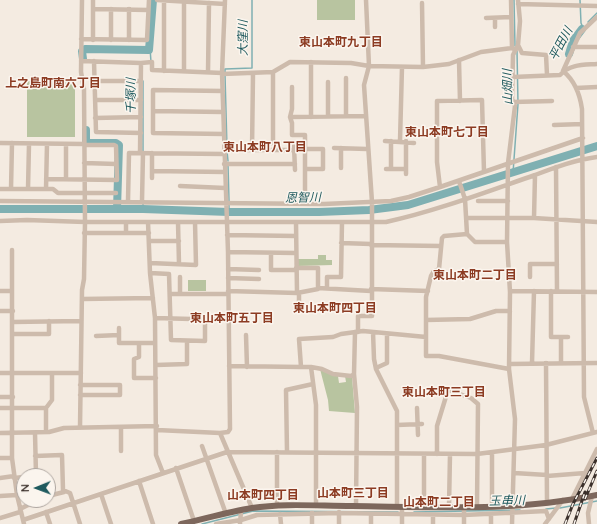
<!DOCTYPE html>
<html>
<head>
<meta charset="utf-8">
<style>
  body { margin:0 }
  #map { position:relative; width:597px; height:524px; overflow:hidden; background:#f4ebe1; font-family:Quicksand,sans-serif }
  canvas { display:block }
  .north { position:absolute; left:16px; top:468px; width:40px; height:40px; box-sizing:border-box; background:#fbf5ee; border:1px solid #aea6a0; border-radius:50%; rotate:269deg; font-size:11px; font-weight:700; line-height:16px; text-align:center; color:#3b302b }
  .north::after { content:''; display:block; margin:auto; width:14px; height:18px; background:#1f5a5e; clip-path:polygon(50% 0,100% 100%,50% 72%,0 100%) }
</style>
</head>
<body>
<div id="map">
<canvas width="597" height="524"></canvas>
<div class="north">N</div>
</div>
<script>
const context = document.querySelector('canvas').getContext('2d');
context.lineJoin = 'round';
function paint(path, color) {
  context.fillStyle = color;
  context.fill(path, 'evenodd');
}
function strokePath(path, color, width, dash) {
  context.strokeStyle = color;
  context.lineWidth = width;
  context.lineCap = dash ? 'butt' : 'round';
  context.setLineDash(dash || []);
  context.stroke(path);
}
function write(font, color, halo, rows, align = 'center') {
  context.font = font + ' Quicksand,"Noto Sans JP",sans-serif';
  context.lineWidth = 3;
  context.setLineDash([]);
  context.textBaseline = 'middle';
  context.strokeStyle = halo;
  context.fillStyle = color;
  for (const [text, x, y, turn = 0] of rows) {
    context.save();
    context.translate(x, y);
    context.rotate((+turn || 0) * Math.PI / 180);
    context.textAlign = isNaN(turn) ? turn : align;
    if (halo) context.strokeText(text, 0, 0);
    context.fillText(text, 0, 0);
    context.restore();
  }
}
paint(new Path2D(`
  M317,0H355V20H317Z
  M27,81H68L75,86V137H27Z
  M318,255H326V260H332V265L298,266V259H318Z
  M188,280H206V291H188Z
  M320,369L338,376L339,383L346,382L345,376L352,377L355,413L329,411L328,400Z`), '#b8c4a0');
strokePath(new Path2D(`
  M514,0L515,46
  M580,0L581,23L583,28
  M588,22L597,13
  M150,48L151,62
  M225,72V69L252,68V0
  M225,75L227,148
  M143,81V151
  M227,151L228,161
  M228,165L229,201
  M513,173L518,104L517,51
  M143,204V209
  M229,205V212
  M560,508L597,501
  M546,509L556,508
  M414,512L520,510
  M202,524L253,511L398,512`), '#7fb0b2', 1.5);
strokePath(new Path2D(`
  M569,54L573,41L582,29
  M83,59L82,51L85,49L149,50L153,0
  M86,130V141L89,143H116L119,145L117,209
  M0,209H143L229,212H319L369,210L408,205L597,146`), '#7fb0b2', 8);
strokePath(new Path2D(`
  M157,0L225,4
  M511,0L512,48
  M184,2V71
  M422,3L423,67
  M518,4L597,6
  M94,9L148,10
  M111,9V40
  M486,18L511,17
  M495,18V27
  M81,39L147,40L149,0
  M93,40V0
  M129,40V9
  M518,45L522,53L546,55L547,75
  M573,47H597
  M459,60L460,101
  M81,61L141,63
  M94,61L96,132L141,133
  M311,62V117
  M164,71V1
  M208,72L209,3
  M222,74L273,72L290,62L351,63L369,66L423,67L449,64L481,52L512,48L515,50
  M513,77L560,75C570,64 583,65 597,64
  M94,81H141
  M292,87V109L290,117L292,123V135H305V203
  M576,88L597,87
  M223,91L153,90V133L224,134
  M95,100H141
  M513,102L552,101
  M153,111L223,112
  M328,116V82
  M346,116V78
  M290,117L366,116
  M95,118L141,117
  M554,125L582,124
  M385,141L414,143
  M400,141L402,67
  M406,141V174
  M0,143L84,144
  M263,143H273V72
  M66,144V178
  M294,146L295,170
  M334,148L367,149
  M304,149H323V169H306
  M224,150H295
  M252,150L253,74
  M140,153L141,63L152,62V70L222,73
  M84,163L116,164
  M224,164H295
  M556,167L557,291
  M341,168V148
  M386,169H406
  M391,169V141
  M152,171L225,172
  M152,178V153
  M46,179L117,180L116,146L114,145H84
  M459,181L465,199L467,234
  M180,186L225,188
  M440,187L437,162V101L482,100L484,172
  M0,189H46L47,144
  M11,189L12,143
  M28,189L29,144
  M46,189H53L58,193H116
  M0,201L324,204L391,201L409,197L440,187L583,138
  M128,201L129,153L224,154
  M142,201L143,153
  M478,201H508
  M467,218H534L597,222
  M534,218L535,175
  M0,221L27,220L85,222H386C436,211 486,192 535,175C556,167 575,160 597,157
  M126,222V233
  M148,222L150,273L155,318L156,455L163,473
  M178,222L179,264
  M296,222L297,293
  M84,233H149
  M227,235L296,236
  M149,241H179
  M507,242H475L467,234L444,236L442,238L439,269L434,271L431,276L426,297V356H439L509,369
  M341,243L371,244
  M371,245L441,246
  M12,250V458L17,495L24,524
  M228,252L296,253
  M271,253V270H296
  M150,263L196,265L195,222
  M228,269L259,270
  M150,273L169,274L171,340L205,341V319
  M180,277V294
  M530,277V264H557
  M228,278L259,279
  M318,288L371,291
  M327,288V277H341L342,222
  M371,289L428,291
  M0,291H12
  M228,291L297,293L318,289V268H296
  M510,291L597,292
  M551,291V337H568
  M299,293V304
  M170,294H228
  M82,299L153,298
  M0,311H13
  M155,318L228,320
  M426,320L470,319L496,311H510
  M12,322L81,321
  M119,328V343H155
  M358,332V316H372V202L364,85L369,66L366,0
  M373,332L374,359L376,369L397,411V507
  M13,334H49V321
  M246,335L247,367
  M96,336L119,335
  M139,343V357L134,359V378H156
  M532,363L534,291
  M546,363L547,503
  M561,363V337
  M509,364L597,363
  M156,365L187,364V341
  M229,366L301,367L299,339L333,337L341,334L363,331L426,337
  M301,367H311L316,405V506
  M311,367L322,369L333,374L351,376L354,374L355,332
  M376,368L387,363V334
  M0,373H81
  M354,374L357,407L356,506
  M440,387L471,398L478,404L477,506
  M80,395H120V385H80
  M0,397H13
  M0,408H46
  M417,408L418,435
  M397,425L422,424
  M80,427L82,290L84,279L85,222L84,89L81,72L82,0
  M121,427V451
  M157,430L220,433L228,432L230,429L228,252L222,73L225,0
  M46,432V408L52,400V373
  M0,433L49,432L64,428L157,426
  M220,433L252,508
  M593,433L584,397L582,109C580,95 574,80 563,71L580,33L597,17
  M202,446L226,514
  M287,452L286,390L313,384
  M437,454V426L448,390
  M35,456L62,455L63,490L70,493L80,524
  M0,458H12
  M176,468L194,521
  M514,473L547,475
  M29,476L36,475L35,433
  M547,476L585,473
  M0,478L14,476
  M14,478L24,477
  M139,481L153,524
  M101,494L111,524
  M0,496L17,495
  M48,496L64,492
  M572,499L597,449
  M277,506V452
  M464,506V524
  M492,506V453
  M402,507V524
  M424,507V454
  M449,507L450,454
  M20,509L38,500
  M46,512L50,524
  M339,512V524
  M280,514L281,524
  M433,515V524
  M0,518L20,512
  M23,520L227,452L477,454L546,445L597,432
  M216,524L241,520L257,515L339,513L464,515L546,511L549,519
  M240,524L241,511
  M312,524V513
  M371,524V514
  M491,524V515
  M512,524L515,419L509,369L510,292L507,242L508,163L515,106L512,99L513,55L518,45L520,21L518,0
  M545,524L563,500
  M589,524L588,513L592,496`), '#cdbbac', 4.5);
strokePath(new Path2D(`
  M181,524C204,519 228,512 252,508C284,503 319,506 352,506C433,507 517,512 597,495`), '#7d675c', 6);
const rail = new Path2D(`
  M585,499L597,471
  M565,524L573,504L597,458
  M574,524L585,492`);
strokePath(rail, '#3b302b', 3);
strokePath(rail, '#fbf5ee', 1.5, [4.5]);
write('italic 12px', '#1f5a5e', '#fbf5ee', [
  ["大窪川",243,38,-90],
  ["平田川",561,44,-62],
  ["山畑川",508,87,-91],
  ["千塚川",131,96,-90],
  ["恩智川",303,198,-1],
  ["玉串川",507,501,-1]
]);
write('bold 12px', '#8c3b22', '#fbf5ee', [
  ["東山本町九丁目",341,42],
  ["上之島町南六丁目",53,83],
  ["東山本町七丁目",447,132],
  ["東山本町八丁目",265,147],
  ["東山本町二丁目",475,275],
  ["東山本町四丁目",335,308],
  ["東山本町五丁目",232,318],
  ["東山本町三丁目",444,392],
  ["山本町三丁目",353,493],
  ["山本町四丁目",263,495],
  ["山本町二丁目",439,502]
]);
</script>
</body>
</html>
